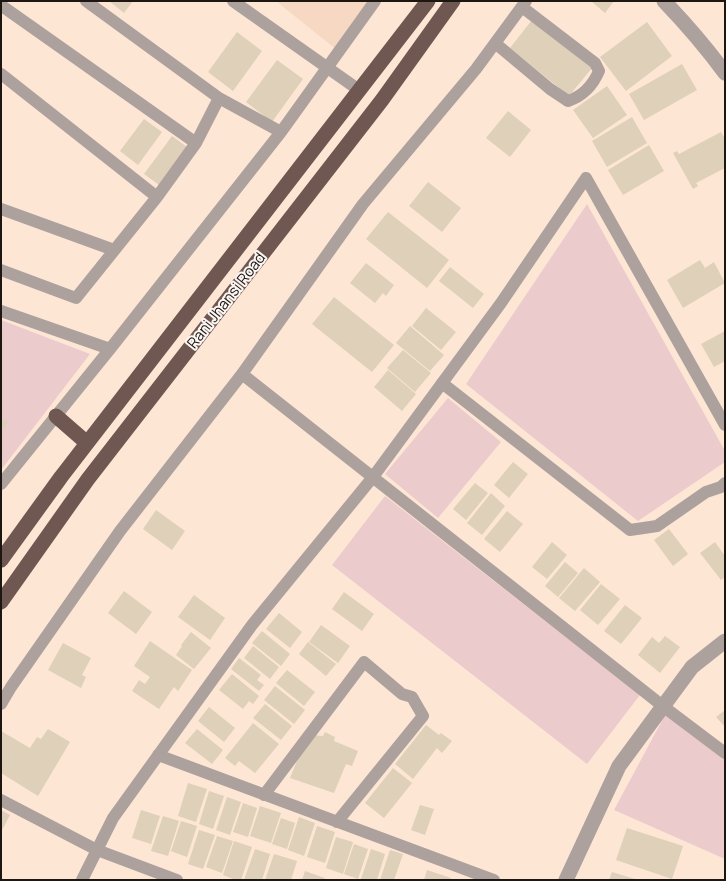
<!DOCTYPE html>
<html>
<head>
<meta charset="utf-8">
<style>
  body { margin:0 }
  #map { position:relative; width:726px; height:881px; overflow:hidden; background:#fee6d5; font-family:Manrope,sans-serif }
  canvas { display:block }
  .frame { position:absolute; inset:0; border:2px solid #1e1610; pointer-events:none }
</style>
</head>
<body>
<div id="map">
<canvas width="726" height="881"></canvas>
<div class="frame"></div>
</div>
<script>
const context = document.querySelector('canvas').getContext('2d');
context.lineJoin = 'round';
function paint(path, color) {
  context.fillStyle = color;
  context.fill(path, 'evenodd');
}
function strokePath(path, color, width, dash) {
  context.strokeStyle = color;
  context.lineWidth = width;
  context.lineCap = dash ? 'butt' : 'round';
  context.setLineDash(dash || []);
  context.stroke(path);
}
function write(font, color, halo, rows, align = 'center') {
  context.font = font + ' Manrope,sans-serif';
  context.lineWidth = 4;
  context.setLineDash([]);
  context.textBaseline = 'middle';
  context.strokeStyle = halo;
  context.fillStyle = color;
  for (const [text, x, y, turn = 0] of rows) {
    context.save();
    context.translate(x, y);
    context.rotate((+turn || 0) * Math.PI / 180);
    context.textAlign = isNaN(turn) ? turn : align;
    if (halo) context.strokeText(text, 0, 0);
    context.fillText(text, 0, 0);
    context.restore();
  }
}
paint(new Path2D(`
  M276,1H375L338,51Z`), '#f7d8c3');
paint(new Path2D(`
  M587,204L725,451V462L638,521L466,384Z
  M1,320L90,354L1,470Z
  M448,398L501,442L438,518L385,474Z
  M385,496L640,695L587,764L332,565Z
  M665,715L725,753V859L614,810Z`), '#eccbcc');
paint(new Path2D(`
  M109,1H133L124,13Z
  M591,1H614L605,13Z
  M532,20L592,68L569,96L510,48Z
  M647,22L672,56L626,91L600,57Z
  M237,32L262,51L233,91L208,72Z
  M277,60L303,79L272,122L246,102Z
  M682,64L697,90L644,120L629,94Z
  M607,86L627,115L593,138L573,110Z
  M508,111L531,130L510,157L486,138Z
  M632,117L647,143L607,167L592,141Z
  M144,119L162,132L138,165L120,151Z
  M721,132L725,139V168L696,183L698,186L693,189L673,153L677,151L679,154Z
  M172,136L187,147L159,185L144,174Z
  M649,145L664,171L623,195L608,170Z
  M428,182L461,208L442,232L409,206Z
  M388,212L449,260L427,288L366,239Z
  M700,260L705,268L714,262L725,283L683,308L667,280Z
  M366,263L394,285L386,296L383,293L375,303L350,283Z
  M450,267L484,294L473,308L439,281Z
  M334,297L394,345L372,372L312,324Z
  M426,308L456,332L441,350L412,326Z
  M410,326L444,355L430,371L396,343Z
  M725,331V361L714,367L701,344Z
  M403,350L431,373L415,392L387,368Z
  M388,370L416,394L402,411L374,387Z
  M1,417L8,422L1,433Z
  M513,462L528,474L509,498L494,485Z
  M475,483L488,493L466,520L453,509Z
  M491,493L505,506L482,535L467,523Z
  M156,510L185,531L172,550L143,529Z
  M507,511L523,524L500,552L484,539Z
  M669,529L688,554L673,566L654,540Z
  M552,542L567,555L547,579L532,567Z
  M715,542L725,556V577L721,580L700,553Z
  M565,562L578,573L558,597L545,586Z
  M584,568L600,582L575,611L559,598Z
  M601,584L620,599L598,625L580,610Z
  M124,591L152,612L136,634L108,613Z
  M344,592L374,614L362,631L332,609Z
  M194,595L225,618L210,640L178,617Z
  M625,605L642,618L621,644L604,631Z
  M279,613L302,632L290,648L266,629Z
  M321,625L350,646L338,663L309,642Z
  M262,631L290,654L281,666L252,643Z
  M191,632L211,648L194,669L176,655L182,646L181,645Z
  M665,636L680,647L660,673L638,655L652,637L659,643Z
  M150,641L192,670L178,691L174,687L159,709L132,691L139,680L145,684L150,677L134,666Z
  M308,642L336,664L326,676L299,654Z
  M63,643L91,658L82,675L86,677L81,688L48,670Z
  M253,646L279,667L270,679L244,658Z
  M239,658L261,675L257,680L264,685L259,691L231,669Z
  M287,670L315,692L304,706L276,683Z
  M232,674L259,696L253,704L249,701L243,709L219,690Z
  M275,686L305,710L294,724L264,700Z
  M265,704L292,726L281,740L253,718Z
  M209,707L235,728L224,742L198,721Z
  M725,710V727L716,717Z
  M253,723L279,744L255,773L239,761L235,766L225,758Z
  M426,725L439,735L441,733L452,741L442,753L437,748L413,779L395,764Z
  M48,729L70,742L38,796L1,773V731L30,748L37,737L41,739Z
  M197,729L223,750L212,764L185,743Z
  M325,732L335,737L334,741L358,751L352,766L346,764L334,793L290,778L305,741L310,735L323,736Z
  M393,768L412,783L384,818L365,803Z
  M188,783L207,789L196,822L178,816Z
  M209,791L224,796L213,829L199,824Z
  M227,797L241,802L230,835L216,830Z
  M243,803L257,808L248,837L233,832Z
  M420,805L434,809L425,835L411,830Z
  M260,806L281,813L271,843L250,836Z
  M1,810L10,815L1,832Z
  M141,810L160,816L151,844L132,838Z
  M163,816L179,821L168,856L151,851Z
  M299,817L315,823L304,856L288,850Z
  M281,818L295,823L287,849L272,844Z
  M181,821L197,826L187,857L171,851Z
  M317,826L335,832L325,863L307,857Z
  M627,828L683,846L672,879L616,860Z
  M199,830L215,835L203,869L188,864Z
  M217,836L233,841L222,873L206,867Z
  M336,837L353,842L343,874L326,868Z
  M234,841L252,847L241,880H236L223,875Z
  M354,844L368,849L358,879L344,874Z
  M255,849L270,854L262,880H244Z
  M371,849L385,854L377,880H363L361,879Z
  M390,850L403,854L394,880H380Z
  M274,854L297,861L291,880H265Z
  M427,870L451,878L450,880H424Z
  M305,871L325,878L324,880H302Z
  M612,872L635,879V880H609Z`), '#ded0b9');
strokePath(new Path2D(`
  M233,1L359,90
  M2,6L196,143
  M495,43L550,89L568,101C583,96 593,85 599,71L595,63L522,7
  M1,74L157,197
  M281,132L375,1
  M1,209L114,250
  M1,270L76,298L157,197L196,143L219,98L86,1
  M1,311L110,349L1,484
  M110,349L281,132L219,98
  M242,374L664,707L725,753
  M442,383L630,530L657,526L706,492L721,487L725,483
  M1,704L11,687L120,531L242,374L363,204L476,69L526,1
  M158,755L494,880
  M264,795L364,662L402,694L412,697L423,716L337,822
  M1,800L97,850L177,880
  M82,880L113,818L252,625L373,477L501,303L586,178L725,425`), '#ada19d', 12);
strokePath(new Path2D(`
  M664,1C686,24 706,47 725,73
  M566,880L619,766L692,667L725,641`), '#ada19d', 15);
strokePath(new Path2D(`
  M56,416L87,443
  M1,560L61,477L428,1
  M1,602L88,479L382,100L453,1`), '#705852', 15);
write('15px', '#1e1610', '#fcf7f4', [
  ["Rani Jhansi Road",227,301,-52]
]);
</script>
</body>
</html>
